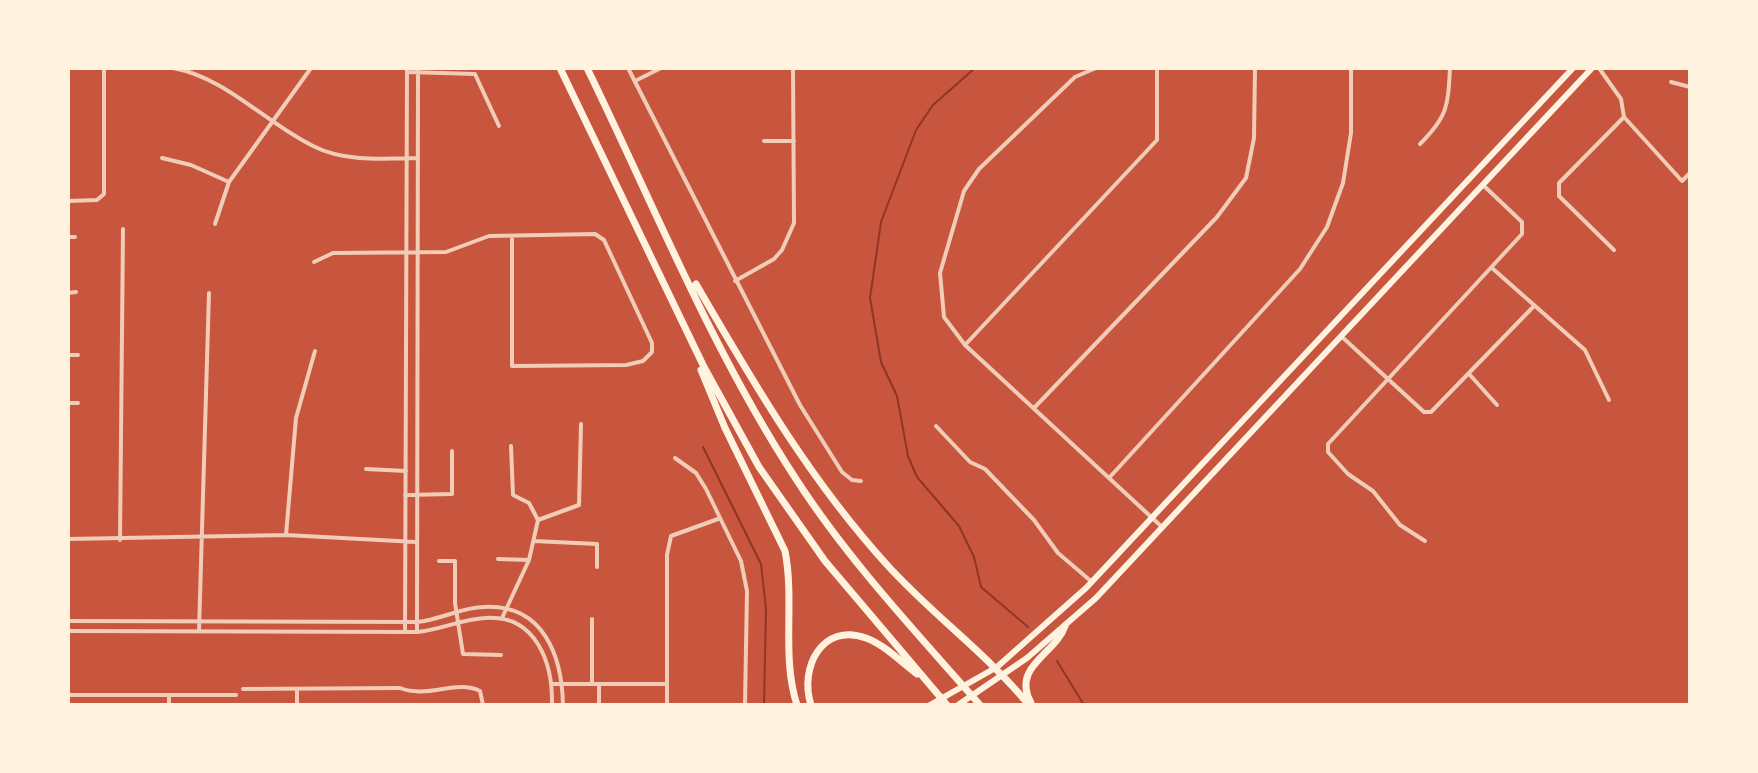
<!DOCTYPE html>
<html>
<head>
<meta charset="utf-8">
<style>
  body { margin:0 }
  #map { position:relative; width:1758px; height:773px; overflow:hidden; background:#c8553d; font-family:Jost,sans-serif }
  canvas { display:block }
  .frame { position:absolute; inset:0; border:70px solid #fff3e0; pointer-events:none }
</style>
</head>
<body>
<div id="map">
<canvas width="1758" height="773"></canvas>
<div class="frame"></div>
</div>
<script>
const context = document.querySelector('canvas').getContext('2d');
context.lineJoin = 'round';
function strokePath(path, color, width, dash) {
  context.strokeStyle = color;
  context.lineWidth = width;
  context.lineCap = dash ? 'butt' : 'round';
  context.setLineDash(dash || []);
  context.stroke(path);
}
strokePath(new Path2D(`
  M975,68L933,105L916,130L881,222L870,298L881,362L897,396L908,456L917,477L959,526L974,557L981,587L1028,627
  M703,447L761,564L766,609L764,705
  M1057,661L1084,705`), '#8f3625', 2);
strokePath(new Path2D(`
  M173,68C227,78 264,122 313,146C344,162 383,159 417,158
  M628,68L800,405L842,472L852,480L861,481
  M1096,68L1075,77L979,169L964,191L940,273L944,317L965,345L1162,527
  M1599,68L1621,99L1624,117L1682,181L1690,173
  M407,72L475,74L499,126
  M635,81L661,68
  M1671,82L1690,87
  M764,141H794
  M1420,144C1448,116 1448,106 1450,68
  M162,158L191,165L229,182
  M68,201L97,200L104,194V68
  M215,224L229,182L311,68
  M68,237H75
  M1614,250L1559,196V183L1624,117
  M314,262L333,253L446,252L489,236L595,234L604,240L652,343V352L643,361L626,365L512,366V236
  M1492,268L1585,350L1609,400
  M735,281L774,259L782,250L794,223L793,68
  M68,293L76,292
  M1341,336L1424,412H1431L1534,306
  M965,345L1157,140V68
  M68,355H78
  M1470,375L1497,405
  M68,403H78
  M1034,408L1217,217L1246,178L1254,138L1255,68
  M936,426L970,462L985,469L1034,520L1058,553L1092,582
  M511,446L513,495L529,503L538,520
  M675,458L696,473L706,489L741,561L747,591L745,705
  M366,469L406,471
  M1109,478L1300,269L1327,227L1343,183L1351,133V68
  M405,495L452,494V451
  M538,520L579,505L581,424
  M286,535L296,418L315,351
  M68,539L286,535L416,542
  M120,540L123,229
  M534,541L597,544V567
  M1425,541L1400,525L1373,491L1348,474L1328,452V444L1522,234V222L1483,185
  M498,559L529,560
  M439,561H455V603L463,654L501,655
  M502,618L529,560L538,520
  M592,619V682
  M68,621L417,622C440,620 462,607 484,607C543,604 562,655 563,705
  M68,631L417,632C440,630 462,619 485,618C536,614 553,663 552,705
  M199,631L209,293
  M405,632L407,68
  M417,632L418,68
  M553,684H666
  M243,689L400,688C428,699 456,679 480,691L483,705
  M297,689V705
  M68,695H236
  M169,695V705
  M599,705V684
  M667,705V555L671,536L718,519`), '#f1ccb7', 4);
strokePath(new Path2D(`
  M930,705L997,667L1086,588L1573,68
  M958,705L1027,658L1096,598L1592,68`), '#fff3e0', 6);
strokePath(new Path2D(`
  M560,68L704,367L759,467L825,561L947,705
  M587,68C654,205 712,351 796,479C849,561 916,632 980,705
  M696,284C754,384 811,482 889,567C934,616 987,654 1029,705
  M701,370L725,428L785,551C795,602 781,656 797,705
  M1031,703C1011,666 1055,655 1065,626
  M811,705C799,668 822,622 866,638C885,645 901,662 917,674`), '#fff3e0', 7);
</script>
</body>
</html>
